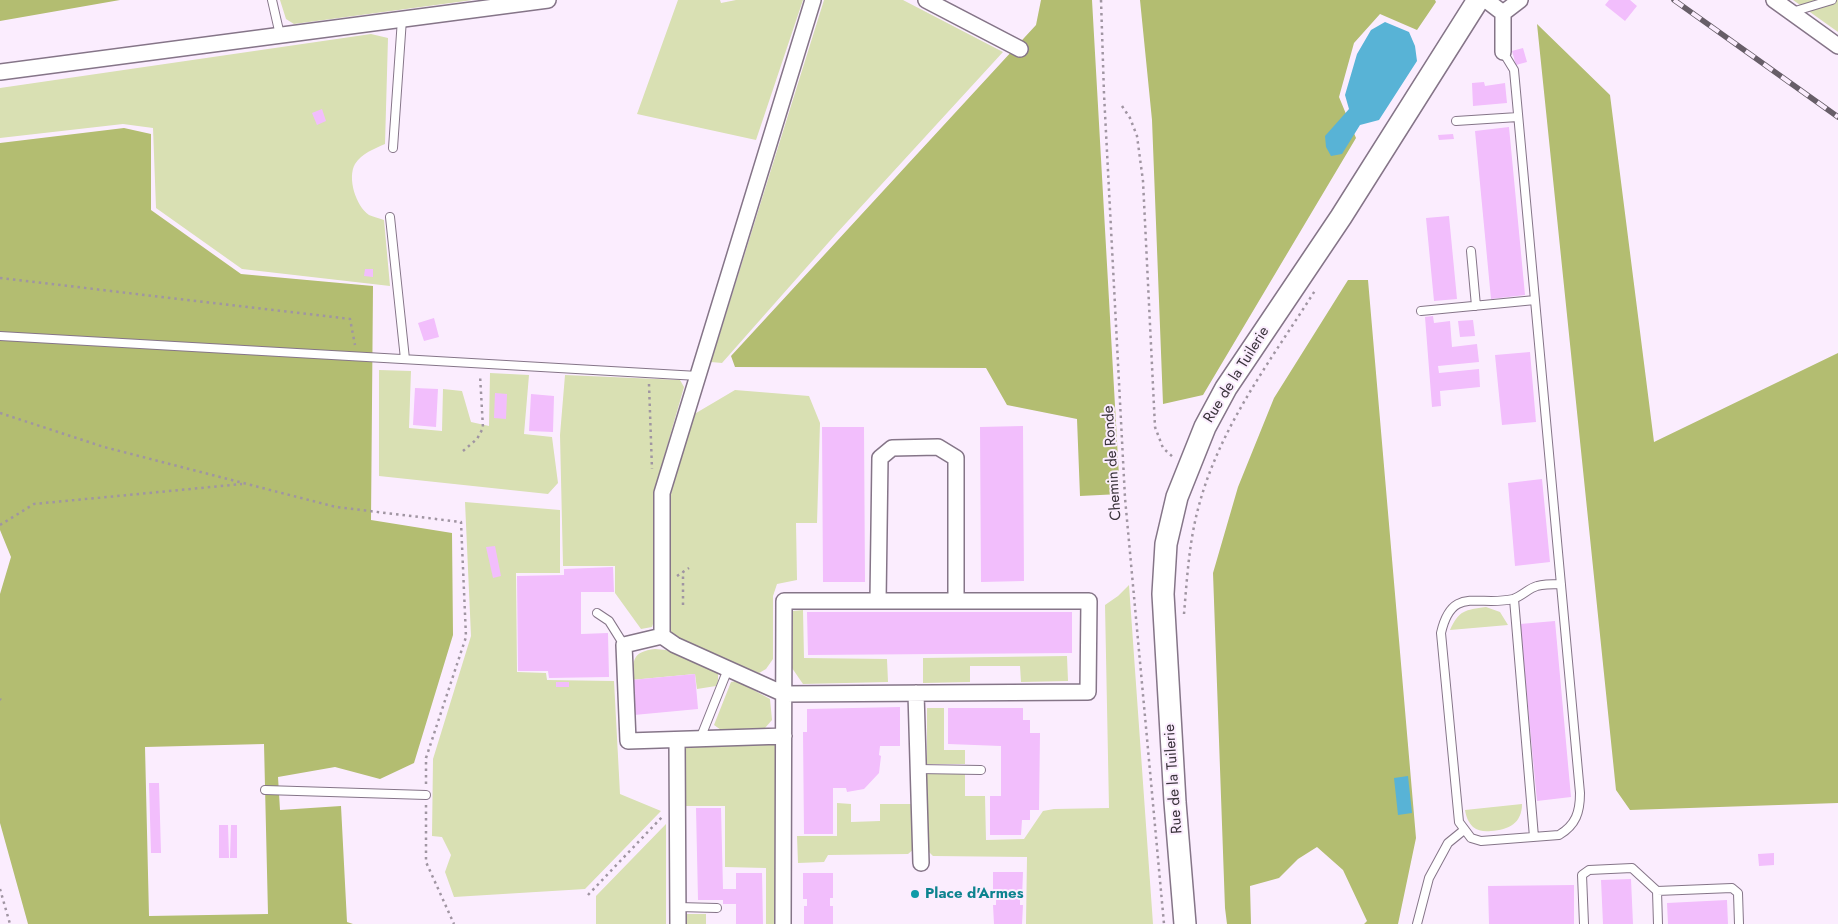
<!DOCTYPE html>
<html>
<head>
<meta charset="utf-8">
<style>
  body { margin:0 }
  canvas { display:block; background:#fbedfe }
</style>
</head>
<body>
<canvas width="1838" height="924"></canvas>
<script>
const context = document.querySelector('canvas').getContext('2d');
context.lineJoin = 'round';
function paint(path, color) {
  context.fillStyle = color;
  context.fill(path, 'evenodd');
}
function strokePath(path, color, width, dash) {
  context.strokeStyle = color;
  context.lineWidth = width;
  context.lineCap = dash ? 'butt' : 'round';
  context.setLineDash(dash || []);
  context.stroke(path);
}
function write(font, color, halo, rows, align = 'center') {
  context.font = font + ' Jost,sans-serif';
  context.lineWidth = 4;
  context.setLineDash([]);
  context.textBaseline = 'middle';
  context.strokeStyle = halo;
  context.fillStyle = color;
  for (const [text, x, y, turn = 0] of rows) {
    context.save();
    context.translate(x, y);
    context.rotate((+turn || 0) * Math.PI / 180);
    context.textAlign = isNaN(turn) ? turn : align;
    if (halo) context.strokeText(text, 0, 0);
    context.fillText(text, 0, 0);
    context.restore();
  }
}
paint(new Path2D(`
  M280,0H473L294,24L286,19Z
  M678,0H720L721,3L736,0H803L756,140L637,114Z
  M824,0H903L1003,52L836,234L722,363L711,362Z
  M1793,0H1838V32Z
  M371,34L388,38L385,144C374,149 362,153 355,164C347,178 356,206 369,215C373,217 379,218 384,220L390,286L242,269L156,208L153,128L123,124L0,138V88Z
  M379,370L411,371L409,428L442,431L443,389L462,391L471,422L489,426L490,373L529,375L524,434L552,437L558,483L548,494L379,476Z
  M565,375L680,380L684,387L658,478L655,501L657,612L652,627L641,629L615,593V566H563L560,435Z
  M735,390L809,396L820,423L817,523H796L797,580L777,584L773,596V659L766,669L759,673L674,638L670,628L671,494L691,416Z
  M465,502L560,510V573H516L517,672L546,673L547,680L614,681L620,794L661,811L585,889L454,897L445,872L451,855L442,837L432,836L433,759L471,636Z
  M1129,585L1153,924H1026L1027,857L933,856L927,850L926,773L965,774V796H985L986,840L1024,839L1043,811L1054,809L1109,808L1105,605L1118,596Z
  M1486,607L1500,612L1508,625L1450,630C1459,610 1465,610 1486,607Z
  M803,610L804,658L887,659L888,682L803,684L792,668L793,611Z
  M655,649L666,650L714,670L718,674V681L716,686L697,689L695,674L631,680C634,659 632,652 655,649Z
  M1067,656L1068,681L1021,682L1020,666H970V682L923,683V658Z
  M737,681L770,699L772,720L765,728L721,730L714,725L731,682Z
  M927,708H944V750H965V764H927Z
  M777,744V924H766V868L725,867V806H683V747Z
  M837,803L851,804V822L880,821V804H914L915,848L908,854L828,855L824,862L798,863L797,836H837Z
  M1522,804C1522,823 1509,830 1491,831C1485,832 1478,831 1473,827C1468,822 1466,816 1465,810Z
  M666,824V924H596V896Z
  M685,914H706V924H685Z`), '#d9e0b3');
paint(new Path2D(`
  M0,0H120L0,21Z
  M1041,0H1092L1120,494L1080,496L1077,419L1007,405L986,368L735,367L731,356L1036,25Z
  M1140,0H1435L1436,2L1417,30L1380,14L1354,43L1339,97L1356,138L1203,395L1163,404L1152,120Z
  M1537,24L1610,95L1654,442L1838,353V803L1630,810L1616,790Z
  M124,128L151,134V210L241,274L373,286L371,520L452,533L453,635L414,763L380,779L335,767L278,777L280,810L341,806L347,922L353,924H28L0,823V594L11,557L0,530V143ZM264,744L268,914L149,916L145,747Z
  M1348,280H1368L1416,838L1398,924H1364L1367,921L1343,870L1317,847L1298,859L1279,878L1250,886L1251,924H1227L1225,908L1213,573L1238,487L1274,398Z`), '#b3bd71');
paint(new Path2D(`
  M1385,22L1409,32L1415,46L1417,61L1379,120L1360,125L1342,154L1331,156L1326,147L1325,136L1349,109L1345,95L1357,54L1371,30Z
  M1408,776L1412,813L1398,815L1394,778Z`), '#58b3d6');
paint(new Path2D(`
  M1609,0H1630L1637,6L1625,21L1605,5Z
  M1523,48L1527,62L1516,65L1512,51Z
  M1484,82L1485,86L1505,83L1507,103L1473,106L1472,83Z
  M322,109L326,121L317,125L312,113Z
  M1509,127L1525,295L1491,299L1475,131Z
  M1453,134L1454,139L1439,140L1438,135Z
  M1449,216L1457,299L1434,301L1426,218Z
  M365,269H373V277L364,276Z
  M1433,316L1434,323L1450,321L1452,347L1477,344L1479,362L1438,366L1439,373L1479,369L1480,387L1440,391L1441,406L1432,407L1425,317Z
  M434,318L439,337L424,341L418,323Z
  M1473,320L1475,336L1460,337L1458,321Z
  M1530,352L1536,422L1502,425L1495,355Z
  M415,388L438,389L436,427L413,425Z
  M495,393L507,394L506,419L494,418Z
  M531,394L554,396L553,432L529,431Z
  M1023,426L1024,581L981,582L980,427Z
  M822,427H864L865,582H823Z
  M1542,479L1550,562L1515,566L1508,483Z
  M495,546L501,576L493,578L486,547Z
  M613,567L614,592H581V634L608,633L609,677L549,678L548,671H518L517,576L564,575V569Z
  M807,612H1072V653L808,655Z
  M1555,621L1571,797L1537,801L1520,624Z
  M695,674L698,709L634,715L631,680Z
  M556,682H569V687H556Z
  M900,707V746H880L879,755L881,756L879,773L864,789L847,792L846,788H833V834H804L803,732H807V709Z
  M948,708H1023V720H1030V733H1040L1039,810H1030V820H1022L1021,835H990V796H1001V746L948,744Z
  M149,783H159L161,853H151Z
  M696,808H721L723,889H736V873H762L763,924H736V904H723V900H698Z
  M219,825H228L229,858H219Z
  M231,825H237V858H230Z
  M1774,853V865L1759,866L1758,854Z
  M993,872H1023L1022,898H1020V905H1023L1022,924H994L993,905H996V898H993Z
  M803,873H833V898H830V906H833V924H804V906H807V899H803Z
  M1631,879L1633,924H1603L1601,880Z
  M1574,885V924H1489L1488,886Z
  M1727,900L1728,924H1668L1667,903Z`), '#f2befc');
const lane = new Path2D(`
  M272,0L280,35
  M1792,12L1832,0
  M1503,52L1514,70L1580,793C1580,812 1576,825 1559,835L1481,841L1471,838L1459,822L1441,633C1452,585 1478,607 1513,599C1522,596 1529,588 1537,586C1544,584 1553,584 1561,584
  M1456,121L1518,117
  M393,148L402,19
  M390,217L405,359
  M1471,251L1476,306
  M1421,311L1535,300
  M0,336L698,376
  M1514,599L1534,837
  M597,613L609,621L624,645
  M700,739L728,669
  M918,769L981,770
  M265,790L426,795
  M1657,891L1658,924
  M678,907L717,908
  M1417,924L1429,878L1448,843L1464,830
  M1584,924L1582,875L1589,870L1632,868L1657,891L1732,888L1738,893L1739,924`);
const street = new Path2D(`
  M926,0L1020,49
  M1486,0L1503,13
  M1774,0L1838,46
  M1503,13V52
  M1503,13L1520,0
  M0,72L548,0
  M878,601L880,458L892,448L938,447L956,458V601
  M662,636L624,645L628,741L784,736
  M916,693L921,863
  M677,740L678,924
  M783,924C783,816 784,708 784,601H1089L1088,692L784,694L675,645L662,636V493L813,0`);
const secondary = new Path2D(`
  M1185,924L1175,802L1163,594L1166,544L1177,497L1205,427L1226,388L1341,217L1478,0`);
strokePath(lane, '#857588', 10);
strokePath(street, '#857588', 18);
strokePath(secondary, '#857588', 24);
strokePath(new Path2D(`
  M1101,0L1104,94L1125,498L1164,924
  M1122,106L1130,118L1137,136L1143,181L1155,427L1163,448L1174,458
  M0,278L350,319L355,345
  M649,384L652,469
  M0,413L104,447L336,507L461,522L466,637L426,758V784
  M463,451L477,439L483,428L480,375
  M0,525L34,504L242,484
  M677,576L689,568
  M683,605V572
  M1184,614C1187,579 1189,543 1198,509C1219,427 1272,359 1316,289
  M0,699L1,700
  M426,805V862L454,924
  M0,889L10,924
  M588,895L662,817`), '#a095a2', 2.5, [2.5, 4]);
strokePath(lane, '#fff', 8);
strokePath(street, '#fff', 15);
strokePath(secondary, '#fff', 21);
const rail = new Path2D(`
  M1674,0L1838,117`);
strokePath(rail, '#675e68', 5.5);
strokePath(rail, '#fbedfe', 4, [11]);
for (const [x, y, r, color] of [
  [915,894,5,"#0f9aa8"]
]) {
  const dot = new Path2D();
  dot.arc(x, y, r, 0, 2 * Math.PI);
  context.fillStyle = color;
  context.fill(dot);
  strokePath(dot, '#fbedfe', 2);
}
write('15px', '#3b343c', '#fbedfe', [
  ["Rue de la Tuilerie",1237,375,-58],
  ["Chemin de Ronde",1113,463,-94],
  ["Rue de la Tuilerie",1174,779,-94]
]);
write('bold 15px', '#0d838f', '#fbedfe', [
  ["Place d'Armes",925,894]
], 'left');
</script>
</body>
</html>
